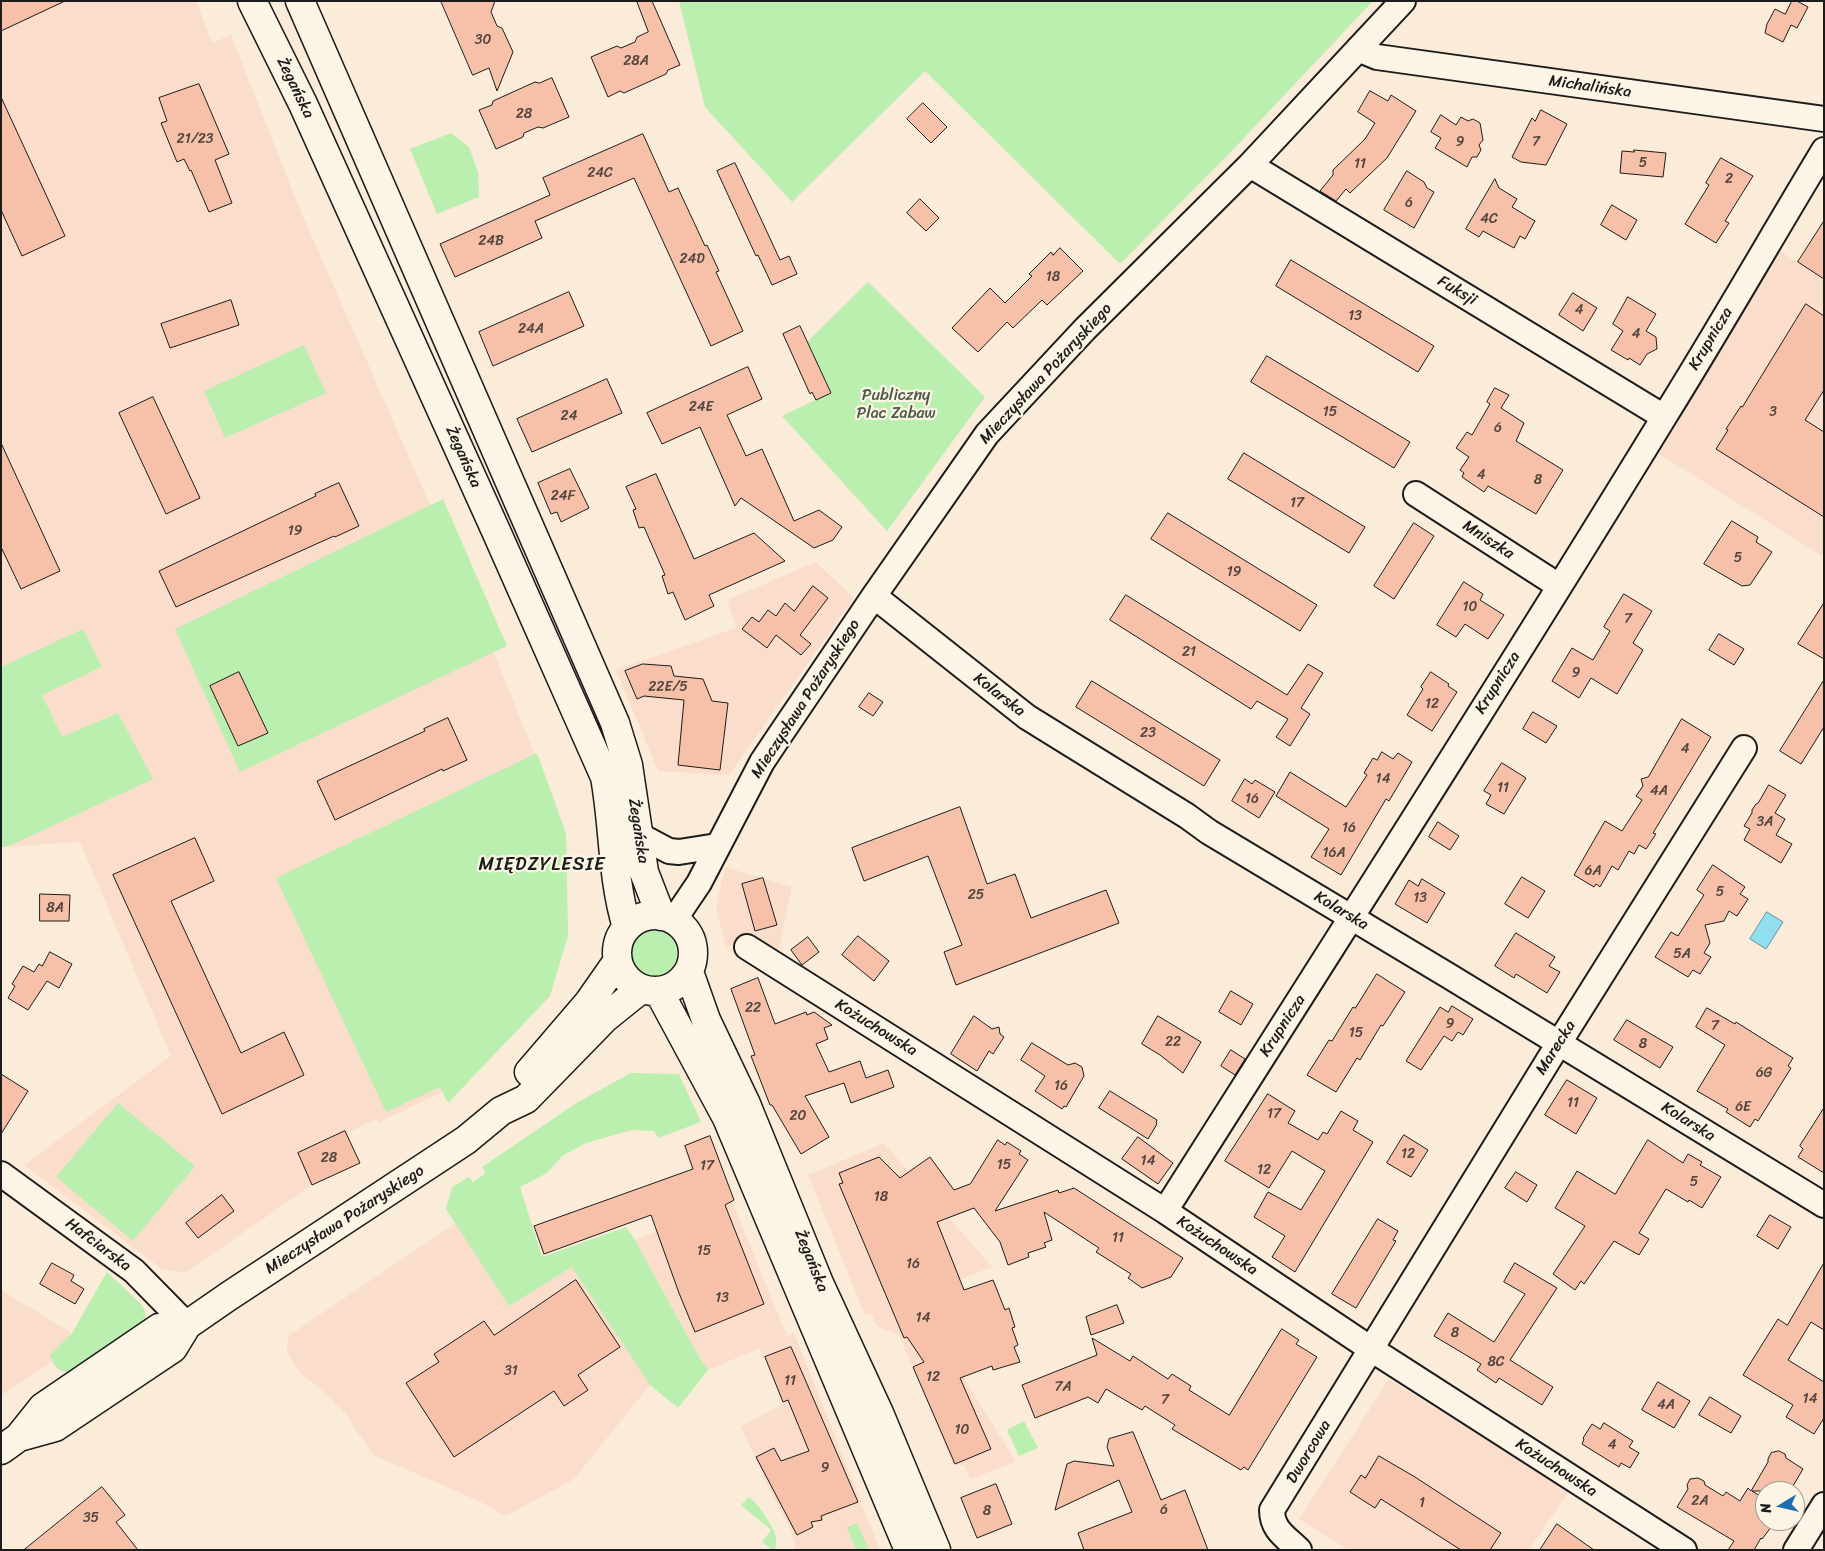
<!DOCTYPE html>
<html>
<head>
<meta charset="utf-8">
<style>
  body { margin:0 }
  #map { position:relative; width:1825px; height:1551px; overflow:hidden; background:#fbebd9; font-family:Sriracha,sans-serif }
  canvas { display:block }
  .frame { position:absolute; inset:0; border:2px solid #1c1c1c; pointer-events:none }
  .north { position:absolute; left:1755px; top:1481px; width:50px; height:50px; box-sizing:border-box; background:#fcf5e5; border:1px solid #a29e95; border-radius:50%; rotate:261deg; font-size:14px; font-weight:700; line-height:20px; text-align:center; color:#1c1c1c }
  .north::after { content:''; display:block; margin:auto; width:18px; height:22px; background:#1f6fb2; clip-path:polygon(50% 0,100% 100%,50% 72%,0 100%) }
</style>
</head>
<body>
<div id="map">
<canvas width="1825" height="1551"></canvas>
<div class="frame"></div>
<div class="north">N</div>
</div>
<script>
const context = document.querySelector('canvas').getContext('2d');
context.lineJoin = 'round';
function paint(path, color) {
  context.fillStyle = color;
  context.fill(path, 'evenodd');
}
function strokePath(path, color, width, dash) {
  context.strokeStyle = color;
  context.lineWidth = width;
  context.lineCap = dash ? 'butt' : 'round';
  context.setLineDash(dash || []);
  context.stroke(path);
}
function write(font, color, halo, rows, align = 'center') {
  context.font = font + ' Sriracha,sans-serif';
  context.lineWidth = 4.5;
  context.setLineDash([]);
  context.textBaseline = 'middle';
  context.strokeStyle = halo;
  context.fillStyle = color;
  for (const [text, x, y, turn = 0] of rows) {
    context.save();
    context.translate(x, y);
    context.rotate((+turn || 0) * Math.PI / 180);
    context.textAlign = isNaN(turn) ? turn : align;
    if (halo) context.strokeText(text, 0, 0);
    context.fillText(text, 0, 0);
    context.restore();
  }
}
paint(new Path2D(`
  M1,1H196L212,43L231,35L298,205L483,625L566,833L568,936L505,1038L442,1092L378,1123L376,1119L347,1133L360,1163L312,1185L185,1273L162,1269L24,1165L171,1056L80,842L1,847Z
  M1781,252L1824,279V557L1656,452Z
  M816,562L854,598L729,775L658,771L616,670L736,628L727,600Z
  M725,867L792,887L776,961L738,937L736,945L726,947L716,908Z
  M710,1135L735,1200L732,1201L787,1336L794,1333L880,1550H794L795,1545L790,1527L770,1491L741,1426L783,1404L760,1348L708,1370L698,1355L635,1240L707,1211L682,1145Z
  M884,1143L992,1267L940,1287L936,1332L1016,1462L970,1479L965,1466L953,1464L899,1335L877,1326L871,1313L865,1315L808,1175Z
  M456,1223L509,1306L572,1267L650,1385L574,1479L506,1516L479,1501L373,1455L344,1412L315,1384L300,1373L287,1352L288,1336Z
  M1,1290L72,1333L50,1355L52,1362L1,1395Z
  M1389,1379L1569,1491L1529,1550H1349L1299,1519Z`), '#fadecb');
paint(new Path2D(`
  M679,1H1373L1227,156L1120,264L925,71L792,202L705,107Z
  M451,133L469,147L478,172L479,197L437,214L410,149Z
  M868,282L985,397L887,531L782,416L830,393L807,342Z
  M304,345L326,393L225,438L204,391Z
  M443,499L507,646L240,772L175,629Z
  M83,629L102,667L42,695L62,737L118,713L153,779L9,846L1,847V667Z
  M537,753L566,833L568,936L550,996L448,1103L440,1087L386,1112L276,878Z
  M631 953a23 23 0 1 1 46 0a23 23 0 1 1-46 0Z
  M631,1073L679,1074L701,1122L658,1138L654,1131L632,1130L586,1143L562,1156L547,1173L520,1187L542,1257L626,1227L635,1240L698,1355L708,1370L678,1408L650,1385L572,1267L509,1306L446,1209L452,1187L469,1177L473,1182L486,1173L482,1167L578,1102Z
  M118,1103L195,1166L133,1241L56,1177Z
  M107,1272L141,1304L145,1311L146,1318L143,1322L68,1372C57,1372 53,1364 50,1355L72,1333Z
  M1024,1421L1038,1448L1019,1456L1007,1430Z
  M749,1497C758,1503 773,1526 776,1537C776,1541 776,1546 775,1550H772L762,1542L771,1530L742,1506V1504Z
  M857,1523L869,1550H856L847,1527Z`), '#bbefb0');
const water = new Path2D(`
  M1767,912L1783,922L1766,949L1750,939Z`);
paint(water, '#90deef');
strokePath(water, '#62909b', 1);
const building = new Path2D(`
  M1,1H65L1,31Z
  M441,1H495L491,12L497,26L502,28L513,52L497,91L489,68L473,75Z
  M637,1H652L680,65L668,70L666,74L624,93L620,91L608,97L591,57L617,46L621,48L635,42L637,37L648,32Z
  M1792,1H1797L1808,7L1797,28L1791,25L1783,42L1765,33L1767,24L1775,9L1785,14Z
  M552,78L569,117L543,128L538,127L524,133L523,137L496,149L479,110L492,105L493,101L535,82L539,83Z
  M199,84L229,154L215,160L232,203L209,212L191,170L190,171L184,159L177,162L161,123L167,121L159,98Z
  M1370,91L1388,101L1391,95L1416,111L1387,158L1350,193L1346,189L1336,201L1320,191L1333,175V170L1365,139L1375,123L1358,112Z
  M1,97L65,236L22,256L1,210Z
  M923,103L947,127L931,143L907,119Z
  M1541,110L1567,124L1546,165L1521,162L1512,157L1532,118L1535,121Z
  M1441,115L1456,125L1461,117L1468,121L1473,119L1480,123L1483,140L1479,145L1481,150L1477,157H1472L1467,167L1435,148L1441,138L1431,132Z
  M643,134L669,192L678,188L705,246L707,245L719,271L716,272L743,331L711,346L634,178L535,221L542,238L455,277L440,244L550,195L543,178Z
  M1634,150L1666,153L1663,177L1620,173L1622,151L1634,152Z
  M1721,158L1753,176L1725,221L1729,223L1716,243L1685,224L1709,185L1706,183Z
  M735,163L780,260L789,256L797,274L772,285L758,255L756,256L717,171Z
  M1407,171L1424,182L1427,188L1434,192L1414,228L1384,210Z
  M1495,179L1499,188L1517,199L1512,207L1535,221L1525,239L1520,236L1514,248L1483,231L1479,237L1466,229Z
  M920,199L939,218L926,231L907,213Z
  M1612,205L1637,220L1626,240L1601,225Z
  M1824,221V279L1798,262Z
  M1060,248L1083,271L1047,305L1042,300L1013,328L1007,322L978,352L952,328L990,288L1005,303L1032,276L1029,274L1051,252L1053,255Z
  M1291,260L1434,346L1418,372L1276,286Z
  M569,292L584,326L493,366L479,332Z
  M1573,293L1597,308L1583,331L1559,315Z
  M1628,297L1656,314L1646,331L1656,337L1657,349L1647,354L1640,365L1629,358L1628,360L1611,350L1623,331L1613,324Z
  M231,300L239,325L170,348L161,324Z
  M1806,304L1824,316V390L1805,420L1824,432V517L1716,449L1728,430L1726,429L1741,406L1742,407Z
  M800,326L831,393L816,400L812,392L810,394L783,334Z
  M1267,356L1410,442L1394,468L1251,382Z
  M748,367L762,399L727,415L746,456L762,449L794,521L819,510L842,527L833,540L814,548L741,498L735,506L700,427L662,444L647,413Z
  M607,379L622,413L532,452L517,419Z
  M1495,388L1509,395L1501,408L1524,423L1516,441L1563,470L1536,514L1488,486L1484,492L1462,477L1464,473L1460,470L1469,457L1456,448L1467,432L1472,435L1490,404L1487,402Z
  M153,397L200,498L166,514L119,413Z
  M1,443L60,571L21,589L1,547Z
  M1244,453L1365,527L1349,553L1228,479Z
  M570,469L589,508L561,522L557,512L551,514L538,483Z
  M656,474L694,559L754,533L785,561L709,595L714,606L685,620L673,592L668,594L662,576L665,575L644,527L639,528L633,510L636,509L626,487Z
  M339,483L359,526L335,537L334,536L176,607L159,571L316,496L315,494Z
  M1168,513L1317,605L1300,631L1151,539Z
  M1732,521L1758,537L1756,542L1772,552L1750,585L1742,586L1704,564Z
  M1414,523L1434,536L1394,599L1374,586Z
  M1464,582L1483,594L1480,600L1504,615L1488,639L1465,624L1456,637L1437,625Z
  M813,586L828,598L800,635L811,644L801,655L776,635L767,648L742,629L752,617L759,622L768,610L776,616L785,603L794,611Z
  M1624,594L1652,611L1633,643L1643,650L1617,694L1591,678L1579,698L1552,681L1572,648L1593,660L1610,631L1604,627Z
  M1126,595L1287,695L1308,664L1323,673L1301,708L1310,714L1290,746L1276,737L1288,719L1257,701L1251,709L1110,620Z
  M1824,603V659L1798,644Z
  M1719,634L1744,649L1734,665L1709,650Z
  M643,664L671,666L674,676L703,679L712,701L728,703L720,770L678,765L684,700L644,696L637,699L625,671Z
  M239,672L268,733L238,746L210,686Z
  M1431,672L1449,684L1448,686L1457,692L1432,731L1407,715L1423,689L1421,687Z
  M1824,680V727L1801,764L1780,751Z
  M1092,681L1220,760L1204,786L1076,707Z
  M869,693L883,702L873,716L859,707Z
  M1533,712L1557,726L1546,743L1523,729Z
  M448,718L467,760L443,771L442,769L335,820L317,781L425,731L424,729Z
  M1682,719L1711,737L1653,833L1656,834L1646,849L1639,845L1634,854L1629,851L1618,870L1612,866L1600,887L1596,884L1594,887L1574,875L1605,821L1622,831L1642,800L1636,796L1643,786L1641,779L1648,777Z
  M1382,752L1393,759L1398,753L1412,762L1389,801L1386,799L1341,875L1311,857L1329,829L1276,796L1290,772L1346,807L1367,775L1364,773L1373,758L1377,760Z
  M1502,763L1526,778L1504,814L1486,804L1491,795L1484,791Z
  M1245,779L1252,784L1255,780L1275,792L1259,818L1232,801Z
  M1769,785L1786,795L1775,813L1785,819L1776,835L1792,844L1781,863L1744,840L1750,829L1744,826L1752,813V810L1756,804L1758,803Z
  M960,807L987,884L1015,874L1031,918L1106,890L1119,923L956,985L944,952L962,945L928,856L864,881L852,848Z
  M1438,822L1459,836L1450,850L1429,837Z
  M195,838L214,881L171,901L241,1053L284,1032L304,1075L222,1114L113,875Z
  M1713,865L1745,887L1740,894L1748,899L1737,916L1729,911L1724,921L1705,925L1710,943L1704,953L1711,957L1700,974L1693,970L1688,977L1655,957L1671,932L1678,936L1704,895L1697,890Z
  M1522,877L1545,891L1528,918L1505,904Z
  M763,878L777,925L755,931L742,884Z
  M1422,879L1445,893L1427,923L1395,904L1409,880L1418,886Z
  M40,894L70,895L69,921H40Z
  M1516,933L1555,957L1549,966L1560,972L1547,993L1516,974L1514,978L1495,966Z
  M858,936L889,961L874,981L842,955Z
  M808,937L819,952L802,965L791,950Z
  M50,952L72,964L59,988L47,981L28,1010L8,998L15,986L12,984L23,966L34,972L39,964L42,966Z
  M1377,974L1405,992L1383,1026L1381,1025L1360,1060L1357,1058L1336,1092L1307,1075L1329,1040L1332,1041L1353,1007L1355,1008Z
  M758,978L775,1024L806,1012L807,1015L814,1012L832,1025L824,1028L828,1039L816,1044L829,1072L860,1061L866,1078L888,1070L894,1087L851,1103L844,1083L805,1096L829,1137L801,1154L772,1105H770L751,1056L755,1055L731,989Z
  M1231,991L1253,1004L1241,1025L1219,1012Z
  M1452,1006L1473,1019L1463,1035L1458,1032L1452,1041L1444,1036L1421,1070L1406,1061L1440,1007L1448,1012Z
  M1707,1008L1735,1024L1736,1022L1793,1058L1788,1066L1791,1068L1768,1105L1758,1121L1755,1119L1750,1127L1726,1112L1728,1109L1697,1091L1725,1045L1696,1027Z
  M974,1016L992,1029L999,1027L1000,1034L1004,1037L993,1054L989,1051L977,1071L951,1054Z
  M1158,1016L1201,1042L1183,1073L1160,1055L1142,1044Z
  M1627,1020L1673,1047L1660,1068L1614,1040Z
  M1032,1043L1068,1065L1075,1063L1082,1067L1084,1076L1066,1107L1064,1106L1062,1109L1035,1091L1045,1076L1021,1060Z
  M1231,1050L1245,1059L1235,1075L1221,1066Z
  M1,1074L28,1091L1,1134Z
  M1567,1080L1597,1098L1576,1134L1545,1115Z
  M1110,1091L1157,1120L1156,1123L1157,1124L1148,1139L1099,1108Z
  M1268,1094L1295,1111L1288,1123L1318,1140L1323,1132L1327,1134L1341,1111L1358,1121L1353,1130L1373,1142L1295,1272L1272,1257L1285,1236L1254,1217L1268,1192L1301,1210L1325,1171L1292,1151L1269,1188L1225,1161Z
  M1824,1108V1173L1798,1157L1803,1149L1800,1146Z
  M345,1131L360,1163L312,1185L298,1153Z
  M1404,1135L1428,1150L1411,1177L1387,1163Z
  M710,1136L734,1200L725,1205L764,1304L695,1332L679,1293L651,1215L544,1254L534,1226L693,1169L685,1146Z
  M1138,1137L1173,1163L1158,1184L1122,1159Z
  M998,1140L1005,1145L1007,1142L1021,1151L1019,1154L1028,1160L995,1211L1058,1190L1059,1193L1074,1188L1183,1258L1171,1277L1142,1288L1128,1278L1131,1274L1096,1252L1099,1248L1044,1212L1052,1240L1044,1243L1046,1247L1028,1253L1029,1257L1008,1265L1000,1242L974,1208L937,1222L964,1290L993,1280L1005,1310L1009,1308L1015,1327L1012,1328L1018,1345L1014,1347L1020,1362L993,1370L992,1366L960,1378L991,1449L955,1464L913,1367L924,1362L907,1337L904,1338L839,1184L843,1183L839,1173L879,1157L900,1178L930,1157L954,1190L970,1184Z
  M1648,1140L1683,1163L1688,1154L1702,1162L1700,1165L1721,1177L1702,1208L1689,1200L1688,1202L1666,1189L1639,1233L1649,1239L1639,1255L1614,1241L1584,1284L1581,1281L1575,1290L1553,1274L1585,1226L1555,1208L1577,1171L1615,1194Z
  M1516,1172L1537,1185L1527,1202L1505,1188Z
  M222,1195L234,1211L198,1238L186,1223Z
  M1770,1215L1791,1227L1778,1249L1757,1236Z
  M1378,1219L1398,1231L1393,1240L1396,1241L1356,1308L1332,1294Z
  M52,1263L74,1275L71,1281L84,1289L75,1304L40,1284Z
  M1515,1263L1557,1288L1510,1360L1553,1387L1542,1405L1499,1378L1496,1383L1477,1370L1481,1364L1434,1336L1448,1313L1494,1342L1525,1294L1504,1282Z
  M1824,1263V1330L1811,1322L1788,1360L1824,1382V1418L1814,1434L1786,1417L1793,1405L1743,1375L1778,1319L1787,1325Z
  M576,1280L620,1347L578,1375L588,1390L564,1406L554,1391L454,1457L406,1383L439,1362L434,1354L484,1321L494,1335Z
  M1117,1305L1124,1323L1091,1335L1086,1317Z
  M1282,1329L1299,1340L1296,1344L1317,1357L1248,1470L1244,1467L1241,1470L1172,1429L1175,1425L1145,1406L1142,1410L1106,1389L1098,1403L1088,1397L1035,1418L1022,1385L1097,1355L1092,1338L1130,1361L1133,1356L1168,1379L1172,1374L1191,1386L1189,1390L1229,1415Z
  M791,1347L858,1502L821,1516L822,1520L811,1522L813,1527L797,1535L756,1457L774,1448L781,1461L809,1451L788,1400L783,1402L765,1357Z
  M1658,1382L1690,1401L1674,1428L1642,1410Z
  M1710,1397L1741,1416L1731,1433L1699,1415Z
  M1604,1423L1633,1441L1629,1447L1639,1453L1630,1468L1621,1463L1619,1467L1582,1444L1584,1439L1583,1438L1592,1424L1600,1429Z
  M1133,1432L1161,1500L1185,1490L1208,1550H1084L1078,1533L1132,1512L1119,1480L1055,1510L1067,1464L1074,1461L1114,1466L1107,1447L1109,1439Z
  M1779,1451L1785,1454L1786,1458L1803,1469L1790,1491H1752L1765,1499V1521H1776L1762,1539L1761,1538L1754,1550H1728L1734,1541L1677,1507L1688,1489L1687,1485L1690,1479L1698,1478L1704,1481L1705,1485L1723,1496L1726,1492L1740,1501L1748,1488L1751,1491L1768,1462V1459L1771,1453Z
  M1379,1456L1415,1477L1501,1533L1490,1550H1461L1381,1499L1375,1508L1350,1492L1361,1475L1365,1478Z
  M996,1484L1012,1524L977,1538L961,1498Z
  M102,1487L125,1515L116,1522L138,1550H24Z
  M1557,1524L1594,1550H1540Z`);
paint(building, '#f7c1a9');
strokePath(building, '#1c1c1c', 1);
const minor = new Path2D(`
  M1358,49L1377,57L1824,119
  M1250,165L1664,417
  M1416,494L1559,586
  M874,596L1027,717L1187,816L1209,832L1449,976L1824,1205
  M637,834L669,851L679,852L717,846
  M674,920L699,883L762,762L778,738L874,596L987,434L1085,329L1250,165L1403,1
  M747,947L1165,1211L1371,1349L1684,1550
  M1,1174L134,1271L187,1325
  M1165,1211C1333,946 1502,682 1666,414C1720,327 1771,238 1824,150
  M1299,1550C1286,1537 1272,1530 1272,1510L1559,1043L1744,748
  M1796,1550L1824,1505`);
const tertiary = new Path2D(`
  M252,1L303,104L496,531L605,777C614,826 612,879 627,927
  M300,1L615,723L628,765L644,872L661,916
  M617 953a38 38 0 1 1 76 0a38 38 0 1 1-76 0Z
  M689,972L706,1020L746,1104L819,1283L879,1413L936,1550
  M659,992L727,1118L909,1550
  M529,1072L589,1002L617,962
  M19,1437L55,1427L173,1348L187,1325L229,1296L466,1140L501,1111L526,1099L605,1018L641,989
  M1,1450L19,1437L43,1407L159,1328L187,1325`);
strokePath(minor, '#1c1c1c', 28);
strokePath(tertiary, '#1c1c1c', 31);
strokePath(minor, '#fcf5e5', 24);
strokePath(tertiary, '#fcf5e5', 28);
write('14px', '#53453f', null, [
  ["30",483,40],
  ["28A",636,61],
  ["28",524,114],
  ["21/23",195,139],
  ["9",1460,142],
  ["7",1536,142],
  ["5",1643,163],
  ["11",1360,164],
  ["24C",600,173],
  ["2",1729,179],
  ["6",1409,203],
  ["4C",1489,219],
  ["24B",491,241],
  ["24D",692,259],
  ["18",1053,277],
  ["4",1579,310],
  ["13",1355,316],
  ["24A",531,329],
  ["4",1636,334],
  ["24E",701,407],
  ["15",1330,412],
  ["3",1773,412],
  ["24",569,416],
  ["6",1498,428],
  ["4",1481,475],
  ["8",1538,480],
  ["24F",563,496],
  ["17",1297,503],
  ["19",295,531],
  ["5",1738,558],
  ["19",1234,572],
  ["10",1470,607],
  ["7",1628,619],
  ["21",1189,652],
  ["9",1576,673],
  ["22E/5",668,687],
  ["12",1432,704],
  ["23",1148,733],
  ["4",1685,749],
  ["14",1383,779],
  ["11",1503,788],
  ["4A",1659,791],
  ["16",1252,799],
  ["3A",1765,822],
  ["16",1349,828],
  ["16A",1334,853],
  ["6A",1593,871],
  ["5",1720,892],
  ["25",976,895],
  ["13",1420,898],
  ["8A",55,908],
  ["5A",1682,954],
  ["22",753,1008],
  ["9",1450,1024],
  ["7",1715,1026],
  ["15",1356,1033],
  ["22",1173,1042],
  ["8",1643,1044],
  ["6G",1764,1073],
  ["16",1061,1086],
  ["11",1573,1103],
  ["6E",1743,1107],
  ["17",1274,1114],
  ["20",798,1116],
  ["12",1408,1154],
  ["28",329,1158],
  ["14",1148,1161],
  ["15",1004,1165],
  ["17",707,1166],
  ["12",1264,1170],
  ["5",1694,1182],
  ["18",881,1197],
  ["11",1118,1238],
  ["15",704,1251],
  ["16",913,1264],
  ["13",722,1298],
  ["14",923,1318],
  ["8",1455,1333],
  ["8C",1496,1362],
  ["31",511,1371],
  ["12",933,1377],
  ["11",790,1381],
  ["7A",1063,1387],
  ["14",1810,1399],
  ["7",1165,1400],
  ["4A",1666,1405],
  ["10",962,1430],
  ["4",1612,1445],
  ["9",825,1468],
  ["2A",1700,1501],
  ["1",1422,1503],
  ["6",1164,1510],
  ["8",987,1511],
  ["35",91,1518]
]);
write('16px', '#1c1c1c', '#fcf5e5', [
  ["Michalińska",1590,87,8],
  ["Żegańska",295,88,64],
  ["Fuksji",1457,291,31],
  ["Krupnicza",1711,339,-59],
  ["Mieczysława Pożaryskiego",1046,374,-47],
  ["Żegańska",463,457,66],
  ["Mniszka",1488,540,33],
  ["Krupnicza",1498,683,-58],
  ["Kolarska",999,695,38],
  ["Mieczysława Pożaryskiego",806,699,-57],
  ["Żegańska",638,831,81],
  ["Kolarska",1341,911,31],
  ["Krupnicza",1283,1026,-57],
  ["Kożuchowska",876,1028,32],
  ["Marecka",1556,1048,-58],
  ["Kolarska",1688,1122,32],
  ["Mieczysława Pożaryskiego",345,1220,-33],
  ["Hafciarska",98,1245,37],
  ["Kożuchowska",1217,1246,34],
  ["Żegańska",811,1261,68],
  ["Dworcowa",1309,1452,-59],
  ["Kożuchowska",1556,1468,33]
]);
write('16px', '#4c5b48', '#fcf5e5', [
  ["Publiczny",896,396],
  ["Plac Zabaw",896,414]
]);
context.letterSpacing = '1px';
write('19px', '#1c1c1c', '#fcf5e5', [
  ["MIĘDZYLESIE",542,865]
]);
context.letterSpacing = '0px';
</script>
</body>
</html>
